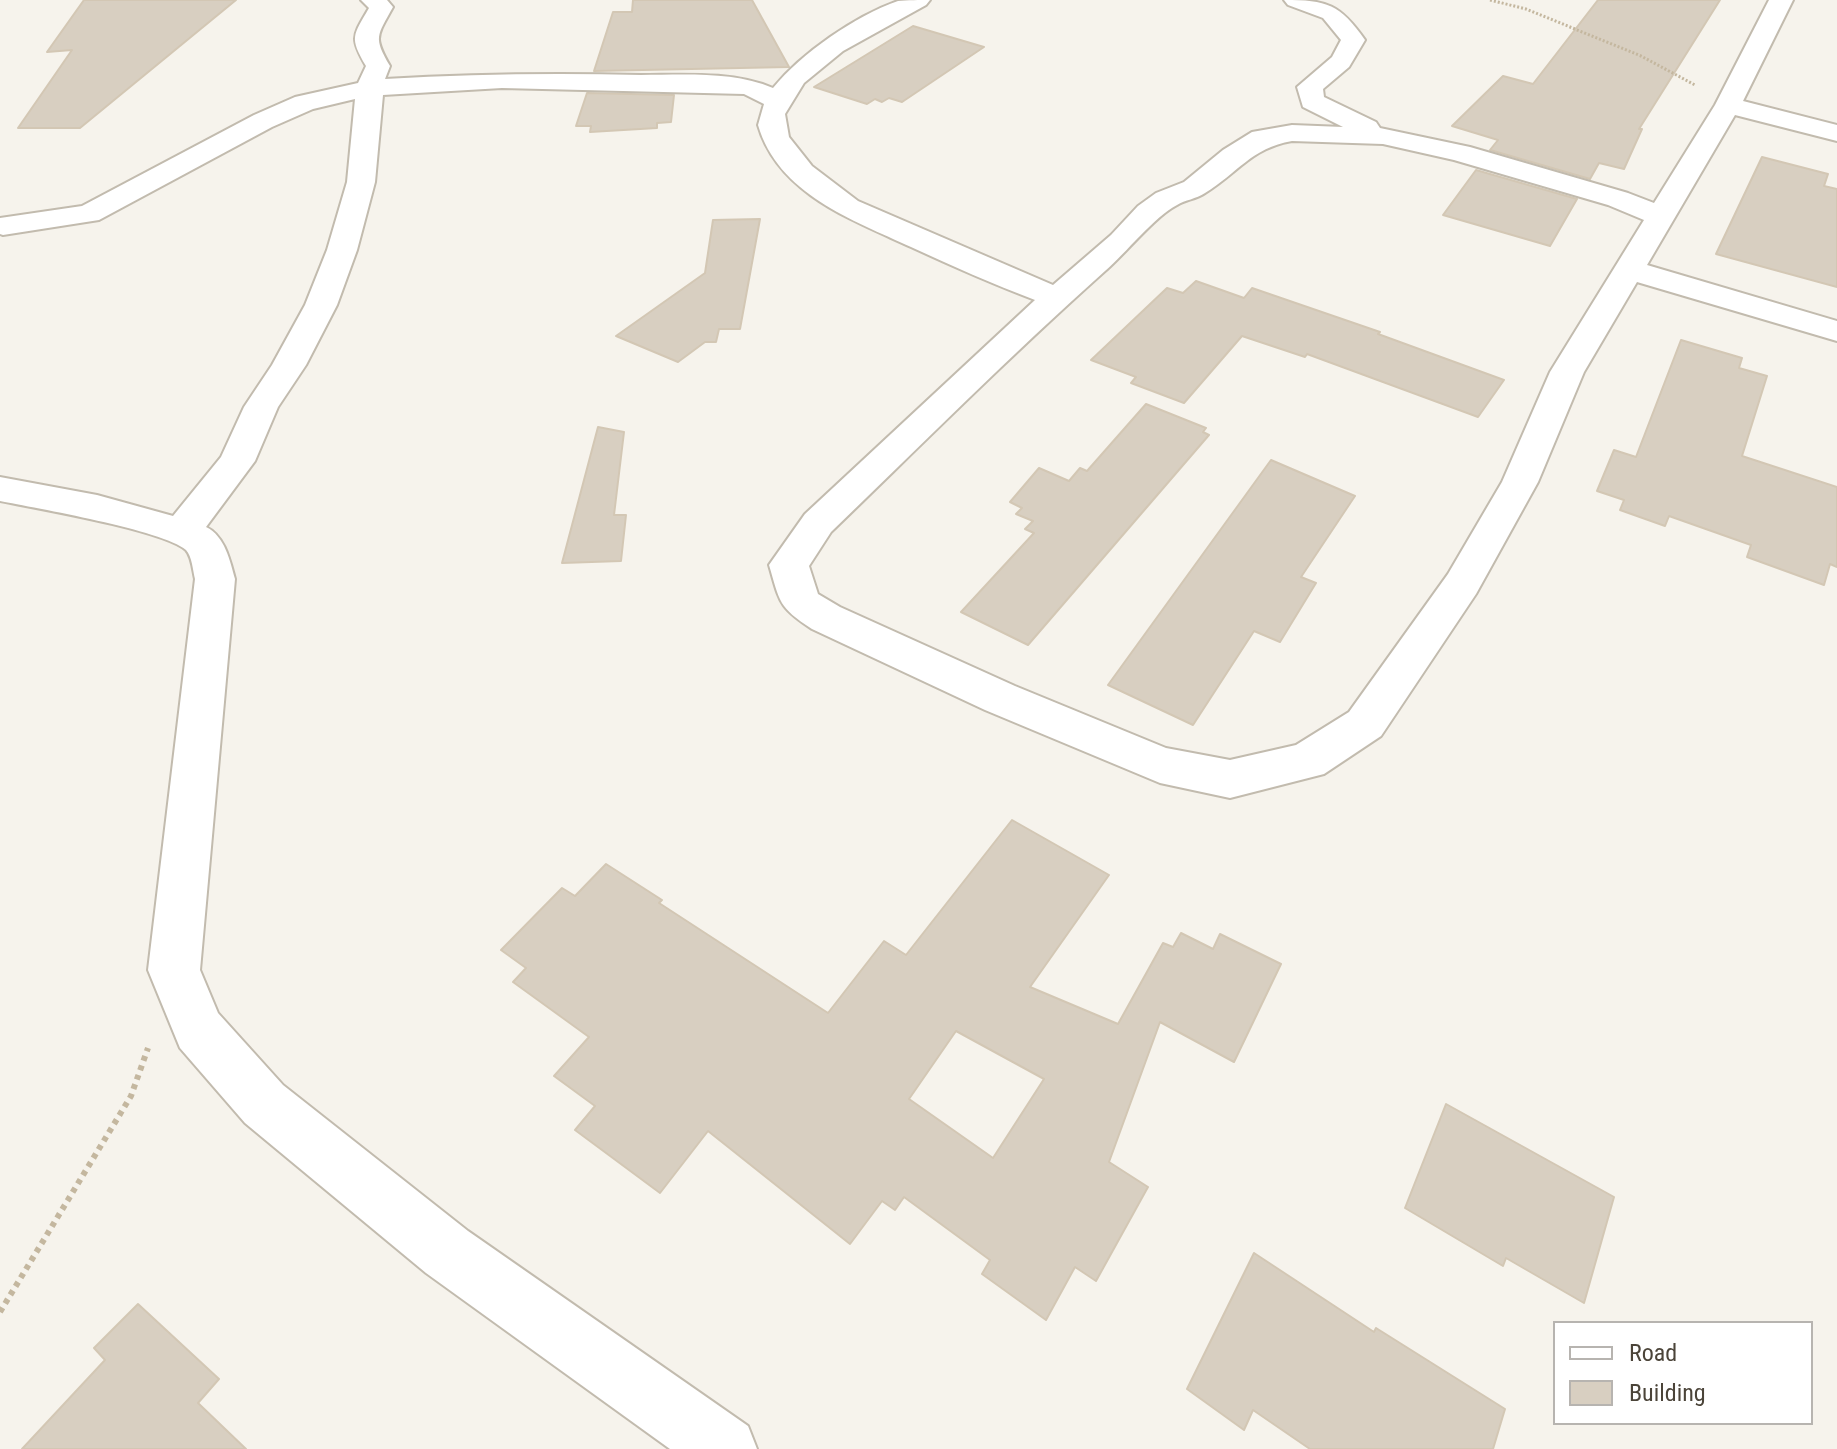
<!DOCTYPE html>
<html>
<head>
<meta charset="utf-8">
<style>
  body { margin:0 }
  #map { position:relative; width:1837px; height:1449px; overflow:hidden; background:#f6f3ec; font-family:"Roboto Condensed",sans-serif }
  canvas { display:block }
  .legend { position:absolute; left:1553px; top:1321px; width:260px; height:104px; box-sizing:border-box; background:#fff; border:2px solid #b7b4b0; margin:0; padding:10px 14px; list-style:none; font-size:24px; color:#4b4439 }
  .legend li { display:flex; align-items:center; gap:16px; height:40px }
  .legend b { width:40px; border:2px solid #b7b4b0 }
</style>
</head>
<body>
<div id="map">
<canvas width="1837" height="1449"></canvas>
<ul class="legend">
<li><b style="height:10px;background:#fff"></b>Road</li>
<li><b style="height:22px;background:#d8cfc1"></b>Building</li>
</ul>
</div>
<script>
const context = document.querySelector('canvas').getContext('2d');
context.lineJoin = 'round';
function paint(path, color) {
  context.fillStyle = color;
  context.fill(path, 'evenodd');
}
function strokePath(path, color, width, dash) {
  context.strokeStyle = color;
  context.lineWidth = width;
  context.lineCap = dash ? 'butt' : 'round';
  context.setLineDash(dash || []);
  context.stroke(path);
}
const building = new Path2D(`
  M84,0H236L80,128H18L72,50L47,52Z
  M633,0H752L789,67L594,71L613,12H632Z
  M1598,0H1720L1639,129H1642L1624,169L1599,163L1590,179L1490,150L1498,140L1452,126L1503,76L1533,84Z
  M913,26L984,47L902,102L889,98L882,102L875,99L867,104L814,87Z
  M587,93L674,95L671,122L657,123V128L590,132L591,126H576Z
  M1762,157L1828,174L1824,186L1837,189V287L1716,254Z
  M1476,170L1577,199L1550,246L1443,215Z
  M760,219L740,329H719L716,342H705L678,362L616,336L705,273L713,220Z
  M1196,281L1244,298L1252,288L1380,332L1378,334L1504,380L1478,417L1307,354L1305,357L1242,336L1184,403L1131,383L1136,377L1091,360L1167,288L1183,293Z
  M1681,340L1742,358L1739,368L1767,376L1742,456L1837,487V567L1830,564L1824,585L1747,557L1751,545L1669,516L1665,526L1620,510L1624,500L1597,491L1614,450L1636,457Z
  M1146,404L1206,428L1203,432L1209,435L1028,645L961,612L1034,533L1025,529L1033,521L1016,514L1022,508L1010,502L1039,468L1069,481L1080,468L1087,471Z
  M598,427L624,432L614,515H626L621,561L562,563Z
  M1271,460L1355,496L1301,577L1316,583L1280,642L1254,631L1193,725L1108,685Z
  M1012,820L1109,875L1030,987L1118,1024L1163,943L1173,947L1181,933L1213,949L1220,934L1281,964L1234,1062L1160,1022L1109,1162L1148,1187L1096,1281L1075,1267L1046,1320L982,1274L990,1260L904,1197L895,1210L882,1201L850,1244L708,1131L660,1193L575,1130L595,1106L554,1076L589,1037L513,982L526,968L501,950L562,888L575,896L606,864L662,900L659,903L828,1013L884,941L906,955ZM956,1031L1044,1079L993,1158L909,1099Z
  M1446,1104L1614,1197L1584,1303L1506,1258L1503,1266L1405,1208Z
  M1254,1253L1374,1332L1376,1328L1505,1409L1493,1449H1310L1253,1410L1244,1430L1187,1389Z
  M138,1304L219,1379L198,1403L246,1449H22L105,1360L94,1348Z`);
paint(building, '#d8cfc1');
strokePath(building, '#d3c7b4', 2);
const minor = new Path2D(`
  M361,0H387L393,7C377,36 373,37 390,66L385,79C470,74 555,73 641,75C683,75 733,71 773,88C802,53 855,16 898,1C907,0 920,0 930,0L926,5L843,51L804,83L785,114L789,137L812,166L858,201L1053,285L1111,235L1138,206L1156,193L1184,182L1223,150L1252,132L1292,125L1343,127L1303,107L1297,87L1332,57L1341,40L1323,18L1288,5L1284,0C1327,0 1340,4 1365,40L1349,67L1323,89L1324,97L1376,122L1380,128L1470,147L1628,193L1654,203L1715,105L1769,0H1793L1743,101L1837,125V141L1735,115L1647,265L1837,321V341L1637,282L1584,372L1538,482L1476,594L1381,736L1324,774L1230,798L1160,783L985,710L812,629C778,607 780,602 769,565L805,514L1035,300C993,284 952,266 911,247C853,220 778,194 758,125L764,104L744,94L502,88L383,95L375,182L357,250L337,305L306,365L278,407L255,461L206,527C225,536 230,561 235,579L200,970L218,1013L283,1085L468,1231L748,1426L757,1449H670L426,1273L245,1123L180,1048L148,970L195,579C193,571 192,556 186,550C163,530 35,508 0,501V477L97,495L173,516L221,457L244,407L272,365L305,305L327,250L347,182L355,99L313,109L272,127L99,220L3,235L0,234V218L82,206L254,115L295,97L358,83L366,66C349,37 353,36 369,8ZM1292,141L1383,144L1454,160L1608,205L1644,220L1550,372L1502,482L1448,574L1349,712L1296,745L1230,760L1166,748L1015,686L840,607L818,594L809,566L831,532C922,444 1011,355 1105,271C1126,253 1154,217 1177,205C1185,200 1196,199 1205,193C1238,173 1251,148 1292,141Z`);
strokePath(minor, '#c2bbae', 4);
strokePath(new Path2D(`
  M1490,0L1526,9L1641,56L1695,85`), '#c4b79f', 3, [2, 2]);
strokePath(new Path2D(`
  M0,1312L131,1096L148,1048`), '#c4b79f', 6, [5, 5]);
paint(minor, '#fff');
</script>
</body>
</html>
